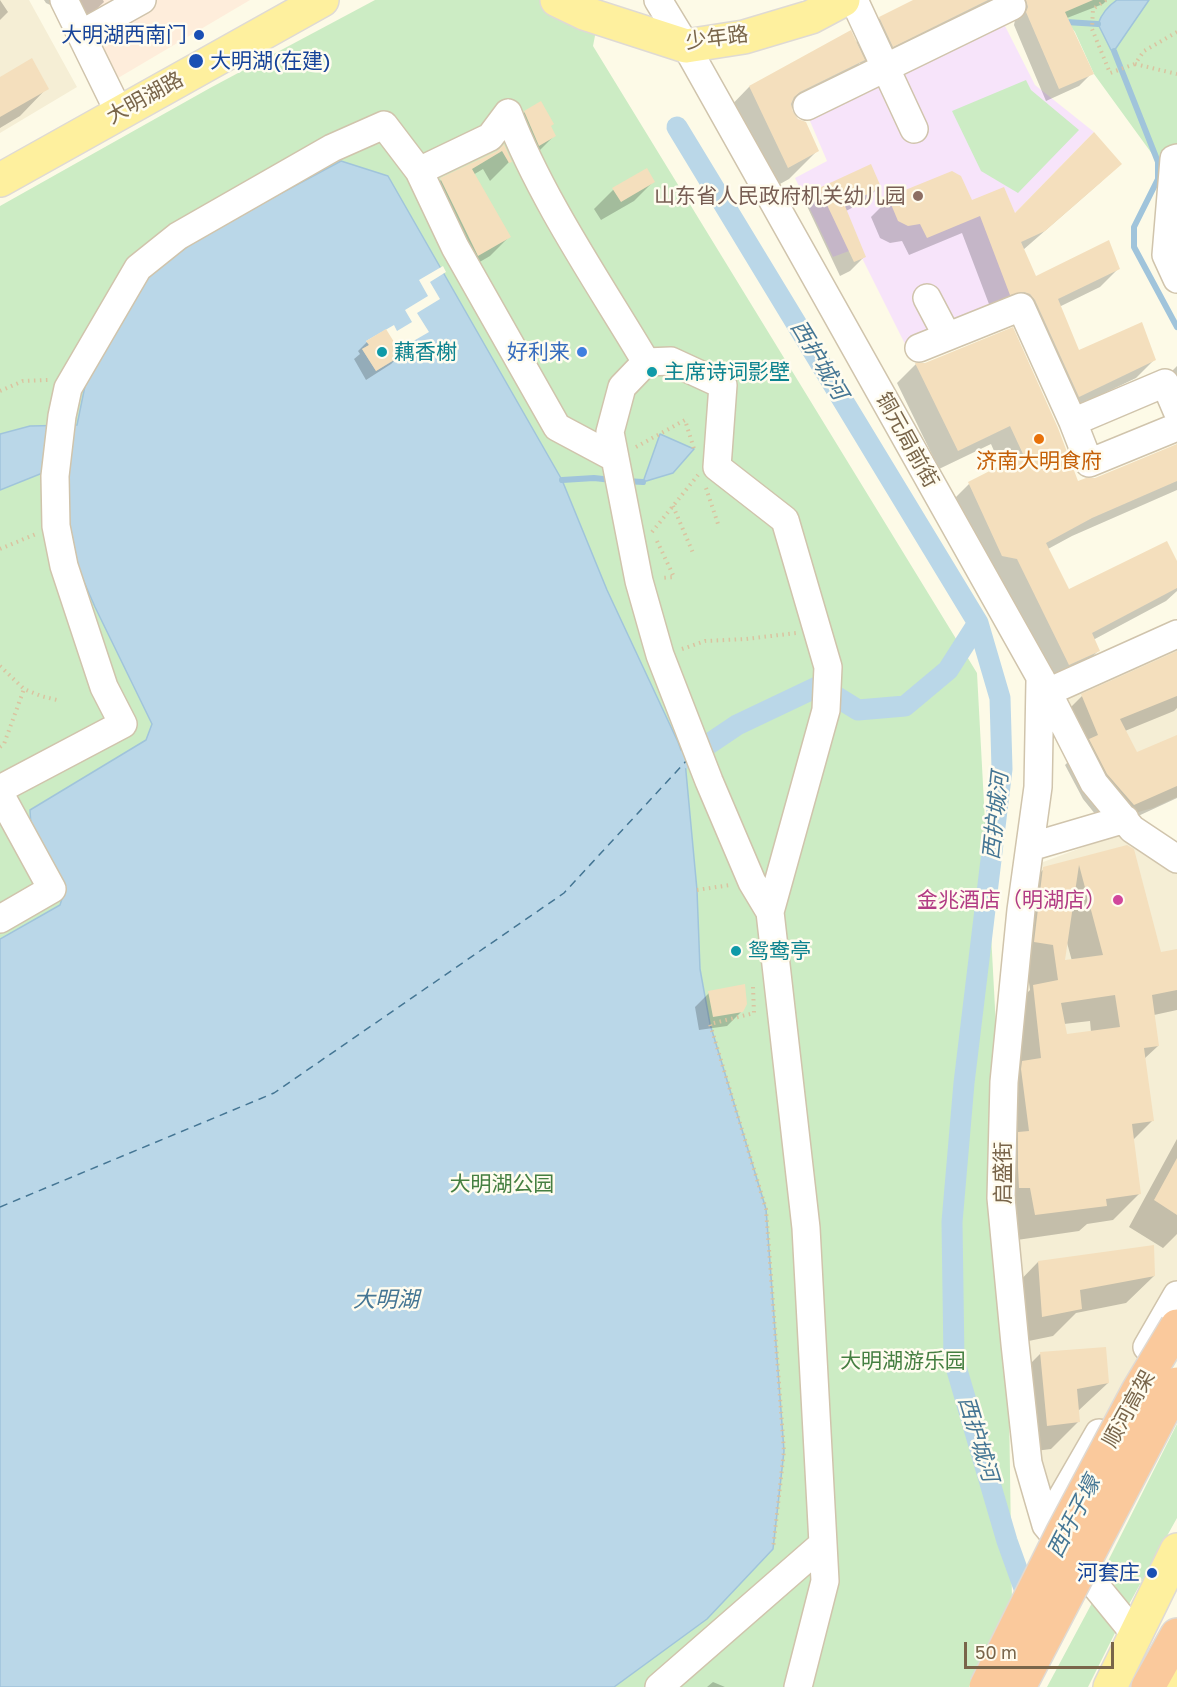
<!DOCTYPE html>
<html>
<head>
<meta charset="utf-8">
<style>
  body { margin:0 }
  #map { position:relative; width:1177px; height:1687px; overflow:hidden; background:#fdfae7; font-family:"Golos Text",sans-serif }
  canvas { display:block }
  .scale { position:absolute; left:964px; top:1642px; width:150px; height:27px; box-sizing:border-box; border:3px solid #79654a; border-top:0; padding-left:8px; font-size:18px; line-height:21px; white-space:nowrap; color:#79654a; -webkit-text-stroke:4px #fffcef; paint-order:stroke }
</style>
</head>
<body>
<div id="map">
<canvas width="1177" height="1687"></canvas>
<div class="scale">50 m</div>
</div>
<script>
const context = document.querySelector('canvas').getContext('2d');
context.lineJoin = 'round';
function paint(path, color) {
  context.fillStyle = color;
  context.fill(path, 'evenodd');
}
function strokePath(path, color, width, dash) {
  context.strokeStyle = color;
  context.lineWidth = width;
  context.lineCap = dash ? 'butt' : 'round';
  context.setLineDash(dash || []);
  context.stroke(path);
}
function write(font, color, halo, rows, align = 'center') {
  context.font = font + ' "Golos Text","Noto Sans SC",sans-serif';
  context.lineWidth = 5;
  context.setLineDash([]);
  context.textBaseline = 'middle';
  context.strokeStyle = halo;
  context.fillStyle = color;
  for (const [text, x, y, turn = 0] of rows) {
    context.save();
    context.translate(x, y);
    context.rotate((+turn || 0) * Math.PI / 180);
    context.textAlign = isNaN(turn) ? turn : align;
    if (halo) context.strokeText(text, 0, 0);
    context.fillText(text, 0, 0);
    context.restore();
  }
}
paint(new Path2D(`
  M0,0H29L77,87L0,133Z
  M1177,631V797L1153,808L1131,814L1100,779L1058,680Z
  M1132,829L1177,859V1293L1046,1525L1006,1213L1027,868Z`), '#f5eed5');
paint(new Path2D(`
  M71,0H250L113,81Z`), '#feeddb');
paint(new Path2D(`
  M1003,22L1035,85L1094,132L1015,213L985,227L1012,299L909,352L857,248L833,257L795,178L827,161L807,114Z`), '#f7e4fa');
paint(new Path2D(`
  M375,0H602L593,46L977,673L1006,1213L1012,1602L969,1687H0V206L210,88Z
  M1049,0H1177V153L1158,162L1094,74L1075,32Z
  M1026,80L1031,90L1079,130L1018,193L981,171L952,111Z
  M1177,1424V1518L1128,1606L1104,1569Z
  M1092,1603L1115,1633L1088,1687H1047Z`), '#ccecc4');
const water = new Path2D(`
  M1117,0H1149L1114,51L1111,50L1098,24C1102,13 1108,6 1117,0Z
  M341,161L388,176L562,480L607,590L678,742L685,761L697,890L700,969L710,1024L766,1209L784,1451L773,1549L707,1619L614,1687H0V939L60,905L65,889L31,826L30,810L146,740L152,724L95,607L78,568L60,517L65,464L0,490V434L30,426L77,425L86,381L147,276L205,234Z
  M660,434L694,449L673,473L643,482Z`);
paint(water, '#bad7e8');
strokePath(water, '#a0c4db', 1.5);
paint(new Path2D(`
  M443,266L446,272L430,282L440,299L417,313L429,332L403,347L406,353L376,371L362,349L369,345L366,341L394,325L397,331L412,322L405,310L428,296L419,280Z`), '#fdfae7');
paint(new Path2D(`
  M0,0L8,12L0,20Z
  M44,0H103L104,2L84,21L46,3Z
  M916,0H994L865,73L860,63L835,88L791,109L817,151L789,179L760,195L722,115L749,87L855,43L880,18Z
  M1003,0H1107L1103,4L1067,18L1092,73L1079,86L1046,101L1014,25L1015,20L1014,13Z
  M0,79L47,88L20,116L0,128Z
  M525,112L554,136L535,155L506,131Z
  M504,147L510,161L490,181L483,169L473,175L509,237L490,256L459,274L422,199L441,180L498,152Z
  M952,172L971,202L1015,215L1102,181L1023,250L1035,278L1118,269L1100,287L1059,307L1078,352L1154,360L1136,378L1061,414L1017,318L992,312L962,233L909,255L902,241L890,243L880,238L871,217L889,199Z
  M653,182L634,201L601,220L594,209L613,190Z
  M879,187L865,201L846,211L864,257L850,271L840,276L806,204L820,190Z
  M1012,329L1078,483L1095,479L1177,446V490L1072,536L1048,549L1069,591L1177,565V591L1166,601L1093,640L1098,651L1079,670L1050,683L950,503L969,484L1001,467L991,444L939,469L897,383L916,364H925Z
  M367,342L400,355L391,364L366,380L354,359L360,354L358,351Z
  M1177,366V422L1162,381Z
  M1177,653V708L1174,711L1125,731L1136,754L1177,737V798L1108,830L1083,799L1065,765L1072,758L1057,721L1082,696Z
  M1127,846L1160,954L1177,950V1010L1154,1015L1158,1046L1144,1059L1152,1121L1132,1141L1139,1194L1113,1220L1087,1224L1079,1231L1010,1241L1007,1013L1030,990L1017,895L1044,869ZM1066,939L1072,961L1063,962ZM1090,1021L1091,1032L1066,1036L1064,1024Z
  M709,993L742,1011L727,1026L699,1030L695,1007Z
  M1177,1139V1234L1163,1248L1129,1227Z
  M1038,1262L1154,1276L1126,1303L1076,1313L1053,1336L1014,1344L1011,1290Z
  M1040,1354L1108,1383L1078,1411L1079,1421L1051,1449L1019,1453L1012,1382Z
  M713,1682L725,1687H707Z`), '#0003');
strokePath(new Path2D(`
  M1064,19L1066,22L1098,24
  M1114,51L1158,162V179L1134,227V247L1177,327
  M562,480L594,478L612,480
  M625,481L643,482`), '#a0c4db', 6);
strokePath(new Path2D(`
  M677,127L978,623L1000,698L1002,769L964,1083L952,1222L954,1360L1007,1541L1030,1605
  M688,758L737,725L819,686L858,710L905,706L948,670L978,623`), '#bad7e8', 21);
strokePath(new Path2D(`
  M0,1207L274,1093L564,893L688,759`), '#457694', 1.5, [8, 6]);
paint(new Path2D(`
  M913,0H988L893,47L879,17Z
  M1026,0H1093L1065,12L1094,74L1059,89L1026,12L1028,7Z
  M851,30L865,60L800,92L794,97L791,104L793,112L798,119L806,122L819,151L788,168L749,86Z
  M32,58L49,89L0,117V77Z
  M541,101L554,124L551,126L556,136L539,146L524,111Z
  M1094,132L1122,164L1045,231L1021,242L1036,276L1109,240L1120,269L1058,299L1079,350L1142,322L1156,360L1079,397L1035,300L1030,294L1024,292L1010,295L980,216L927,238L920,224L908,226L898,221L888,197L952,171L961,176L972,200L1004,187L1015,213Z
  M504,144L512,162L509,163L502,151L472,169L511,237L478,256L440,178L497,151Z
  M871,164L881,187L845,206L866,257L854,262L819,188Z
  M647,168L655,182L621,202L612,188Z
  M1013,327L1058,428L1078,481L1086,478H1095L1177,444V481L1092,518L1046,543L1069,589L1167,541L1177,561V588L1092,633L1100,651L1069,665L1017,559L1002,556L968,482L1023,454L1010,426L958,451L915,363H925Z
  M386,329L402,355L376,371L362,349L369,345L366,341Z
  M1177,651V696L1120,719L1137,752L1177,735V786L1134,805L1107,774L1089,739L1098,735L1081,694Z
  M1127,845L1134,849L1161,952L1177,949V990L1152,995L1159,1046L1144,1048L1154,1121L1132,1124L1141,1194L1106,1199L1107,1206L1035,1215L1030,1188H1019L1018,1168V1132L1029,1131L1021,1069L1022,1061L1041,1058L1033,985L1058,980L1053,945L1034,942L1043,867ZM1079,865L1103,955L1065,960ZM1115,995L1120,1027L1067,1034L1061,1003Z
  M745,984L747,1004L743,1012L713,1017L708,991Z
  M1177,1158V1215L1154,1200Z
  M1154,1245L1155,1276L1080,1290L1082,1309L1042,1317L1038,1261Z
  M1106,1347L1109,1383L1077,1389L1080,1422L1047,1426L1040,1352Z`), '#f4dfbd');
const minor = new Path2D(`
  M64,0L112,98
  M658,0L686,46L1040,677L1094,783L1132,829L1177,859
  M854,0L914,129
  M81,34L142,0
  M807,106L1012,6
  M508,113C541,199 599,283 646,362L622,387L610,432L639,581L660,655L709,781L752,882L770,912L806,1228L825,1581L798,1687
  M1177,158L1174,159L1166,255L1177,279
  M419,171L455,247L557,427L615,458
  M927,298L947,336
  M919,348L1021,307L1073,422L1089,463L1177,427
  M646,362L671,361L723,385L717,467L785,520L828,667L826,710L770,912
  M1073,422L1165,383L1177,411
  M1040,681L1038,787L1021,910L1004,1082L1001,1198L1015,1344L1028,1463L1046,1525L1135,1634
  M1048,692L1177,634
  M0,789L123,724L104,687L64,566L56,526L55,476L62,416L68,388L138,268L178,236L332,148L384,125L419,171L490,137L508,113
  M0,794L52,889L0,919
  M1030,847L1125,819
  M1147,1347L1177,1295
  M1046,1525L1099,1433
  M659,1687L823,1544`);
const major = new Path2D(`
  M557,0L584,13L686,46L744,37L811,17L843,0
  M0,180L322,0
  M1110,1687L1177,1550
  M1168,1687L1177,1671`);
const highway = new Path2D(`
  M1148,1687L1177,1635`);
strokePath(minor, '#d0c4ac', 30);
strokePath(major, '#dfdad4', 36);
strokePath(highway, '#dfdad4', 36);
strokePath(new Path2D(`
  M1106,0L1093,9L1092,29L1110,73L1135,64
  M1177,32L1144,51L1135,64L1177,74
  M0,391L23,381L48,380
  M636,447L685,420L694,449
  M706,488L718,524
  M673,506L693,553
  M652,532L698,475
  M657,541L674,577L661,578
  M0,549L36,534
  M682,649L705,641L746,639L796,633
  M0,666L24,689L41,696L57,700
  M0,747L4,744L24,689
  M697,890L730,885
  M753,987L754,1013L710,1024L766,1209L784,1451L773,1549`), '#dac3a0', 4, [1.5, 4.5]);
strokePath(minor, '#fff', 27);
strokePath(major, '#fef09e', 33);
strokePath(highway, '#fac99c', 33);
const highwayBridge = new Path2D(`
  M986,1687L1062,1534L1138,1391L1177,1326
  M1019,1687L1177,1384`);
strokePath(highwayBridge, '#dfdad4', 36, []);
strokePath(highwayBridge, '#fac99c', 33);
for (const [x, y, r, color] of [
  [199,35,6,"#1a4fb4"],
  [196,61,8,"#1a4fb4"],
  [918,196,6,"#8d6e63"],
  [382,352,6,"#0f9aa8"],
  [582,352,6,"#3f7fe0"],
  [652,372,6,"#0f9aa8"],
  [1039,439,6,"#e8710a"],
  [1118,900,6,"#d1479c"],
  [736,951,6,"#0f9aa8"],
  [1152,1573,6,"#1a4fb4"]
]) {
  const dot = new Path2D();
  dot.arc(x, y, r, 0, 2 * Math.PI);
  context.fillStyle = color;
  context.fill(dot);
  strokePath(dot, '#fffcef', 2);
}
write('21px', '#164399', '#fffcef', [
  ["大明湖西南门",187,35],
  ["大明湖(在建)",210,61,"left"],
  ["河套庄",1140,1573]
], 'right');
write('21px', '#79654a', '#fffcef', [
  ["少年路",717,38,-7],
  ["大明湖路",145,98,-29],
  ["铜元局前街",907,440,61],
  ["启盛街",1003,1173,-90],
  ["顺河高架",1129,1409,-61]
]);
write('21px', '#785e54', '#fffcef', [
  ["山东省人民政府机关幼儿园",906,196]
], 'right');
write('21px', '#0d838f', '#fffcef', [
  ["藕香榭",394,352],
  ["主席诗词影壁",664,372],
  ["鸳鸯亭",748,951]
], 'left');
write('21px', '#366cbe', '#fffcef', [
  ["好利来",570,352]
], 'right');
write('21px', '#c56008', '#fffcef', [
  ["济南大明食府",1039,461]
]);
write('21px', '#b23c85', '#fffcef', [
  ["金兆酒店（明湖店）",1106,900]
], 'right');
write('21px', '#457f41', '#fffcef', [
  ["大明湖公园",502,1184],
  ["大明湖游乐园",903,1361]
]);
write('italic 22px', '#457694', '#fffcef', [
  ["西护城河",819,360,59],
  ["西护城河",996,816,-84],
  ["大明湖",386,1300],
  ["西护城河",978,1439,73],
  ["西圩子壕",1074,1517,-63]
]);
</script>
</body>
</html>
